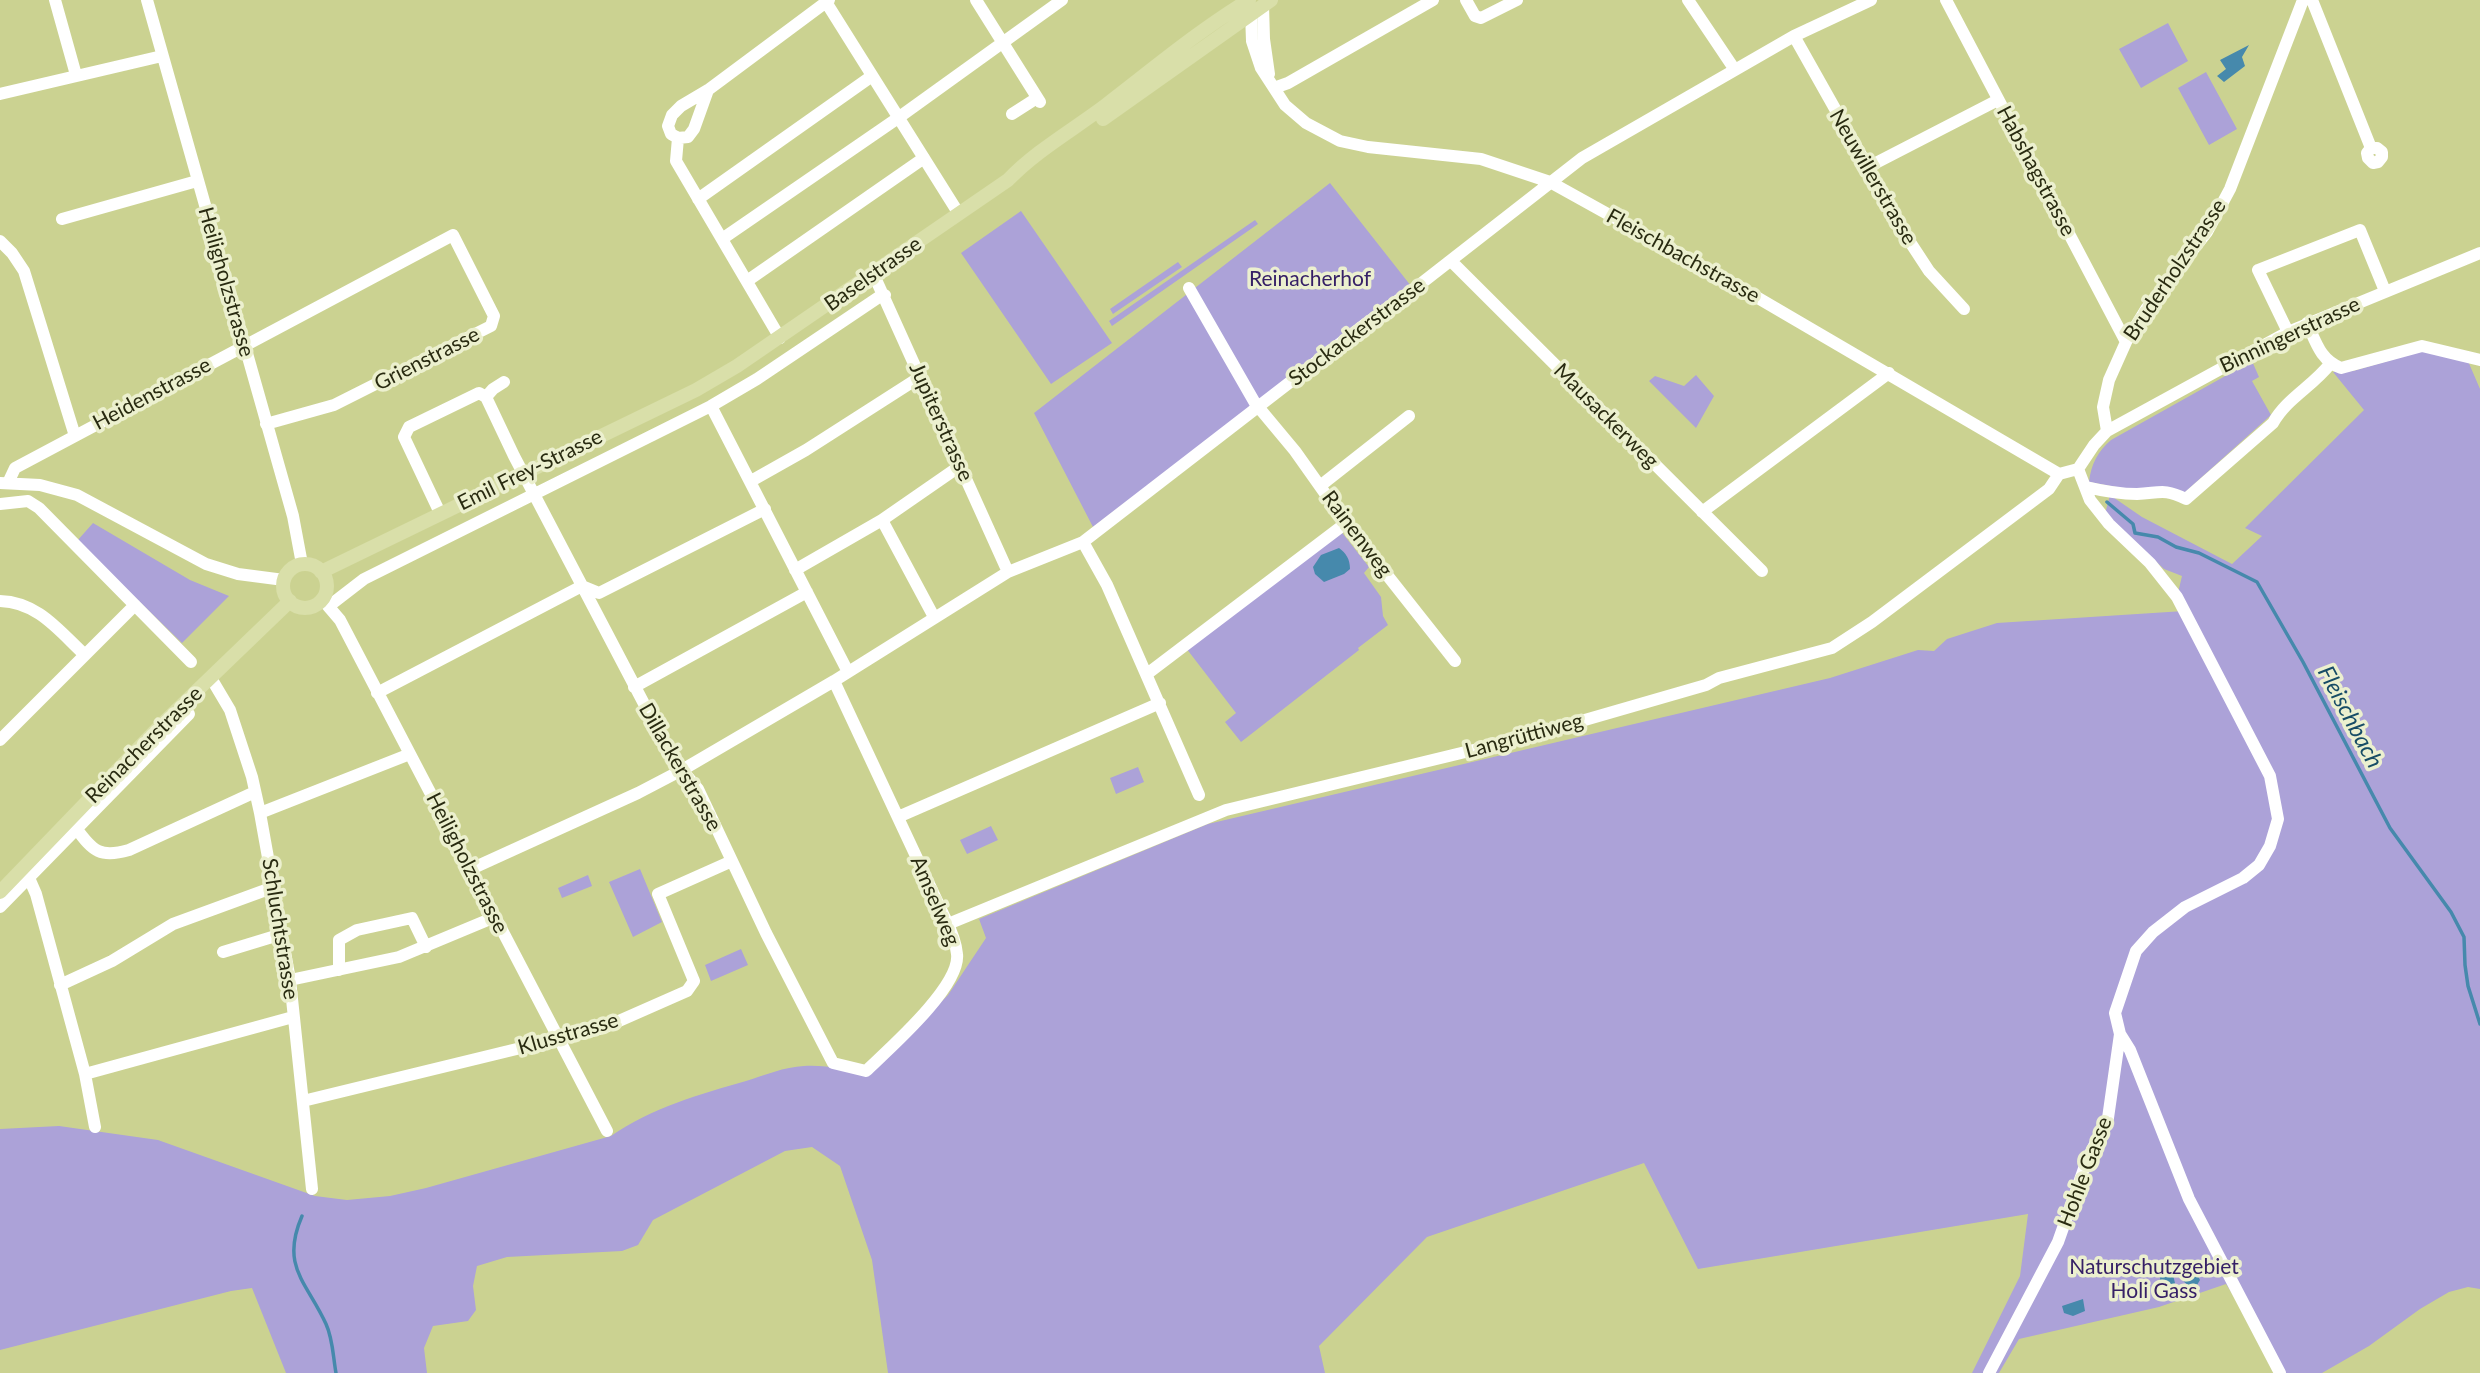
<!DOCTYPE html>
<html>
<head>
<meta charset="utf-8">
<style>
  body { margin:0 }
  canvas { display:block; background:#cbd291 }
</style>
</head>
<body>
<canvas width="2480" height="1373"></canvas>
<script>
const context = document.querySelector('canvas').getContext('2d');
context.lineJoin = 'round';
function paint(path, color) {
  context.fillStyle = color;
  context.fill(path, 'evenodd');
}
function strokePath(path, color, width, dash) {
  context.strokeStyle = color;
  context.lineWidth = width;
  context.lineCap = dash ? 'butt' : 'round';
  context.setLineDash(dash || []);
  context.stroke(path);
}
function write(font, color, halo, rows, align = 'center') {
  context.font = font + ' Lato,sans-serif';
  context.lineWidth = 7;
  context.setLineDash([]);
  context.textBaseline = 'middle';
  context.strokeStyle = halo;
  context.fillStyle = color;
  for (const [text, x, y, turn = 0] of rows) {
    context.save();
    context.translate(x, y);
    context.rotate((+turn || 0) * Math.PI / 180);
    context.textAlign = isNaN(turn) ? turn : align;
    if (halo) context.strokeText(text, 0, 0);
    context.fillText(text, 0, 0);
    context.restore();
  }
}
paint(new Path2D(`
  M2168,23L2188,61L2141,88L2119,49Z
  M2206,72L2237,129L2209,145L2178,88Z
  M1330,183L1411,286L1093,527L1034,413Z
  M1021,211L1112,343L1051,384L961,253Z
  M1255,220L1258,224L1112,326L1109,321Z
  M1178,262L1182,267L1113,314L1110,309Z
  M2426,350L2468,361L2480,389V1289L2468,1287L2449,1292L2420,1309L2369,1346L2322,1373H2280L2270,1353L2226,1284L2159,1307L2019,1339L1999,1373H1972L2020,1276L2028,1214L1698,1269L1644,1163L1427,1237L1319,1346L1325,1373H888L872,1260L840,1166L812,1147L785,1151L653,1220L638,1245L622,1251L507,1257L477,1266L473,1286L476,1310L468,1321L433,1326L424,1348L427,1373H286L252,1288L231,1291L0,1350V1129L59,1126L158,1140L315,1196L347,1200L390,1196L426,1188L611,1136C651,1108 700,1094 746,1081C765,1075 784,1067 804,1066C827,1065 846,1069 868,1076L948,995L986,938L979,919L1208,824L1830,678L1918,650L1934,651L1947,639L1997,623L2184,611L2177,597L2182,576L2164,569L2105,514L2110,495L2142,517L2232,564L2262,536L2245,528L2364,410L2333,372L2353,371Z
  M2252,361L2259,377L2252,381L2271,415L2183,494L2138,491L2089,482C2091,464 2098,451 2111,440Z
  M1696,375L1714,396L1696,428L1649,381L1655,376L1684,386Z
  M93,523L190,580L229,596L182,643L77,541Z
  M1340,530L1369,567L1364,573L1381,597L1383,616L1388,625L1358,648L1359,650L1241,742L1225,722L1236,713L1186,648Z
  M1138,767L1144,782L1116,794L1110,778Z
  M991,826L998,840L967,854L960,840Z
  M640,869L662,922L633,937L609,882Z
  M588,875L592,886L562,898L558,888Z
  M741,949L748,965L711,981L705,965Z`), '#aca2d8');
paint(new Path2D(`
  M2249,45L2242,57L2245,66L2224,82L2217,76L2226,69L2220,60Z
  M1339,548C1346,553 1350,559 1350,569L1344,574L1324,582L1315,574L1313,567L1321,555Z
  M2172,1265L2175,1267L2173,1275L2175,1283L2171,1290H2164L2158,1286L2161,1275L2155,1272L2159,1268Z
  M2188,1265L2195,1270L2200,1280L2197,1285L2189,1286C2182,1281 2179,1276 2180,1268Z
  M2083,1299L2085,1311L2073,1316L2064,1313L2062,1306Z`), '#4689ac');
strokePath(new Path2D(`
  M2107,502L2133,524L2135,533L2158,537L2176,547L2199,553L2257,582L2303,662L2390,828L2451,912L2464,937L2465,965L2468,986L2480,1024
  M302,1216C280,1267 307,1282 326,1324C333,1339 333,1357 336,1373`), '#4689ac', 3.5);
strokePath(new Path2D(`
  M55,0L76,75
  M147,0L293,516L302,564
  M976,0L1040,102
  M1466,0L1475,16L1481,18L1517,0
  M1688,0L1735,70
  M1946,0L2126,342
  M2312,0L2371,148L2367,153L2368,158L2373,163L2378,162L2382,157V152L2377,148H2371
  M826,2L959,214
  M1263,5L1264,39L1269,74
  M1251,13L1252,41L1261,68L1285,105L1306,123L1340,141L1368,147L1481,159L1550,182L1741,288L2059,474L2078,469L2094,445L2107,431L2288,332L2480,253
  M1794,36L1910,242L1929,271L1964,309
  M1274,88L1288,83L1433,0
  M708,90L694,129L688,137L678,138L671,134L668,126L672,115L681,106L708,90L829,0
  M0,94L162,56
  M1012,114L1037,98
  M678,138L676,161L780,338
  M1868,167L1998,100
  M698,199L872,76
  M62,219L197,181
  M722,239L898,118L1062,0
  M0,241L12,253L24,271L75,436
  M1451,261L1762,571
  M873,273L1008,572
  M747,281L924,158
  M1189,288L1255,403L1295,451L1346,523L1455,661
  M2307,323C2316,342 2320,360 2341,368L2422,346L2480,360
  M2288,332L2258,270L2360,230L2385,291
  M486,397L493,389L504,382
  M711,406L848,672
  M2107,431L2103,407L2109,380L2126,342L2146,309L2207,232L2230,189L2303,0
  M751,481L806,450L920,377
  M0,483L40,485L77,495L206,564L238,574L284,580
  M8,483L15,468L453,235L494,316L491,326L334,405L266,424
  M1320,486L1409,416
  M2086,487C2103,491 2120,494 2137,494C2160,493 2164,488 2186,499L2273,423C2286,399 2313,386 2330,364
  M0,504L28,501L39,508L191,662
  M1702,512L1889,373
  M440,513L404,437L409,427L479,393L486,397L514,456L673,759L698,789L766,933L833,1063L866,1071C890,1048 961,986 957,954C956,942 950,928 945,918L834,681
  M882,520L934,617
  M1083,542L1107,585L1199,795
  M795,570L882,520L960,466
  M322,599L340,620L607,1131
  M0,601C38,602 59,631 85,655
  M329,606L364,579L711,406L757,379L879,297L885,295
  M1147,674L1346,523
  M211,678L230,710L252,777L260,813L290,980L312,1189
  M634,687L807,592
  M377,693L582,586L599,593L765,509
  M0,740L135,605
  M260,813L410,754
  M898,817L1160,703
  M76,828C93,852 101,858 129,850L255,792
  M471,869L638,793L682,770L834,681L1008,572L1083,542L1364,325L1423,282L1582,158L1794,36L1871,0
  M29,878L36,894L85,1074L95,1127
  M0,907L189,714
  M948,924L1226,810L1519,739L1706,685L1719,678L1832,648L1872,622L2049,489L2059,474
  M223,952L282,934
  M339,970V940L357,930L412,918L426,947
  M290,980L399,957L495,917
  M60,985L112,961L173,924L274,887
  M2120,1034L2130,1050L2189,1199L2280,1373
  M85,1074L293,1017
  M303,1101L603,1028L687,991L694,981L658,894L732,861
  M1989,1373L2058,1242L2087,1160L2108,1118L2120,1034L2115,1013L2136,951L2153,932L2185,907L2243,878L2259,865L2270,846L2278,819L2270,776L2177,597L2150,563L2109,524L2090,500L2078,469`), '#fff', 12);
strokePath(new Path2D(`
  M1103,119L1271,0
  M283 586a22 22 0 1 1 44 0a22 22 0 1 1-44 0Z
  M321,572L696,390L737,366L1008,180C1037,150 1073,130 1106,105C1153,69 1198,31 1249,0
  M0,892L156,730L290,601`), '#d9dfa9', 14);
write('21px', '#292b11', '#ecf0cf', [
  ["Habshagstrasse",2036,171,62],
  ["Neuwillerstrasse",1873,177,60],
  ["Fleischbachstrasse",1683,256,29],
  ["Bruderholzstrasse",2175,270,-56],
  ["Baselstrasse",873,274,-35],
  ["Heiligholzstrasse",226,282,74],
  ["Stockackerstrasse",1357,332,-37],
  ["Binningerstrasse",2290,335,-25],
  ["Grienstrasse",427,359,-27],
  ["Heidenstrasse",152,394,-28],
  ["Mausackerweg",1606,416,45],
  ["Jupiterstrasse",941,422,66],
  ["Emil Frey-Strasse",530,470,-26],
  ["Rainenweg",1357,534,53],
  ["Langrüttiweg",1524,736,-15],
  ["Reinacherstrasse",144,745,-45],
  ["Dillackerstrasse",680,767,60],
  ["Heiligholzstrasse",467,863,63],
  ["Amselweg",935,901,67],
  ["Schluchtstrasse",280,929,81],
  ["Klusstrasse",568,1034,-16],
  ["Hohle Gasse",2085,1172,-69]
]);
write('21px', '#362066', '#ecf0cf', [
  ["Reinacherhof",1310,279],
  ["Naturschutzgebiet",2154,1267],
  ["Holi Gass",2154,1291]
]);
write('italic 23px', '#174c66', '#ecf0cf', [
  ["Fleischbach",2350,717,62]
]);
</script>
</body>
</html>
